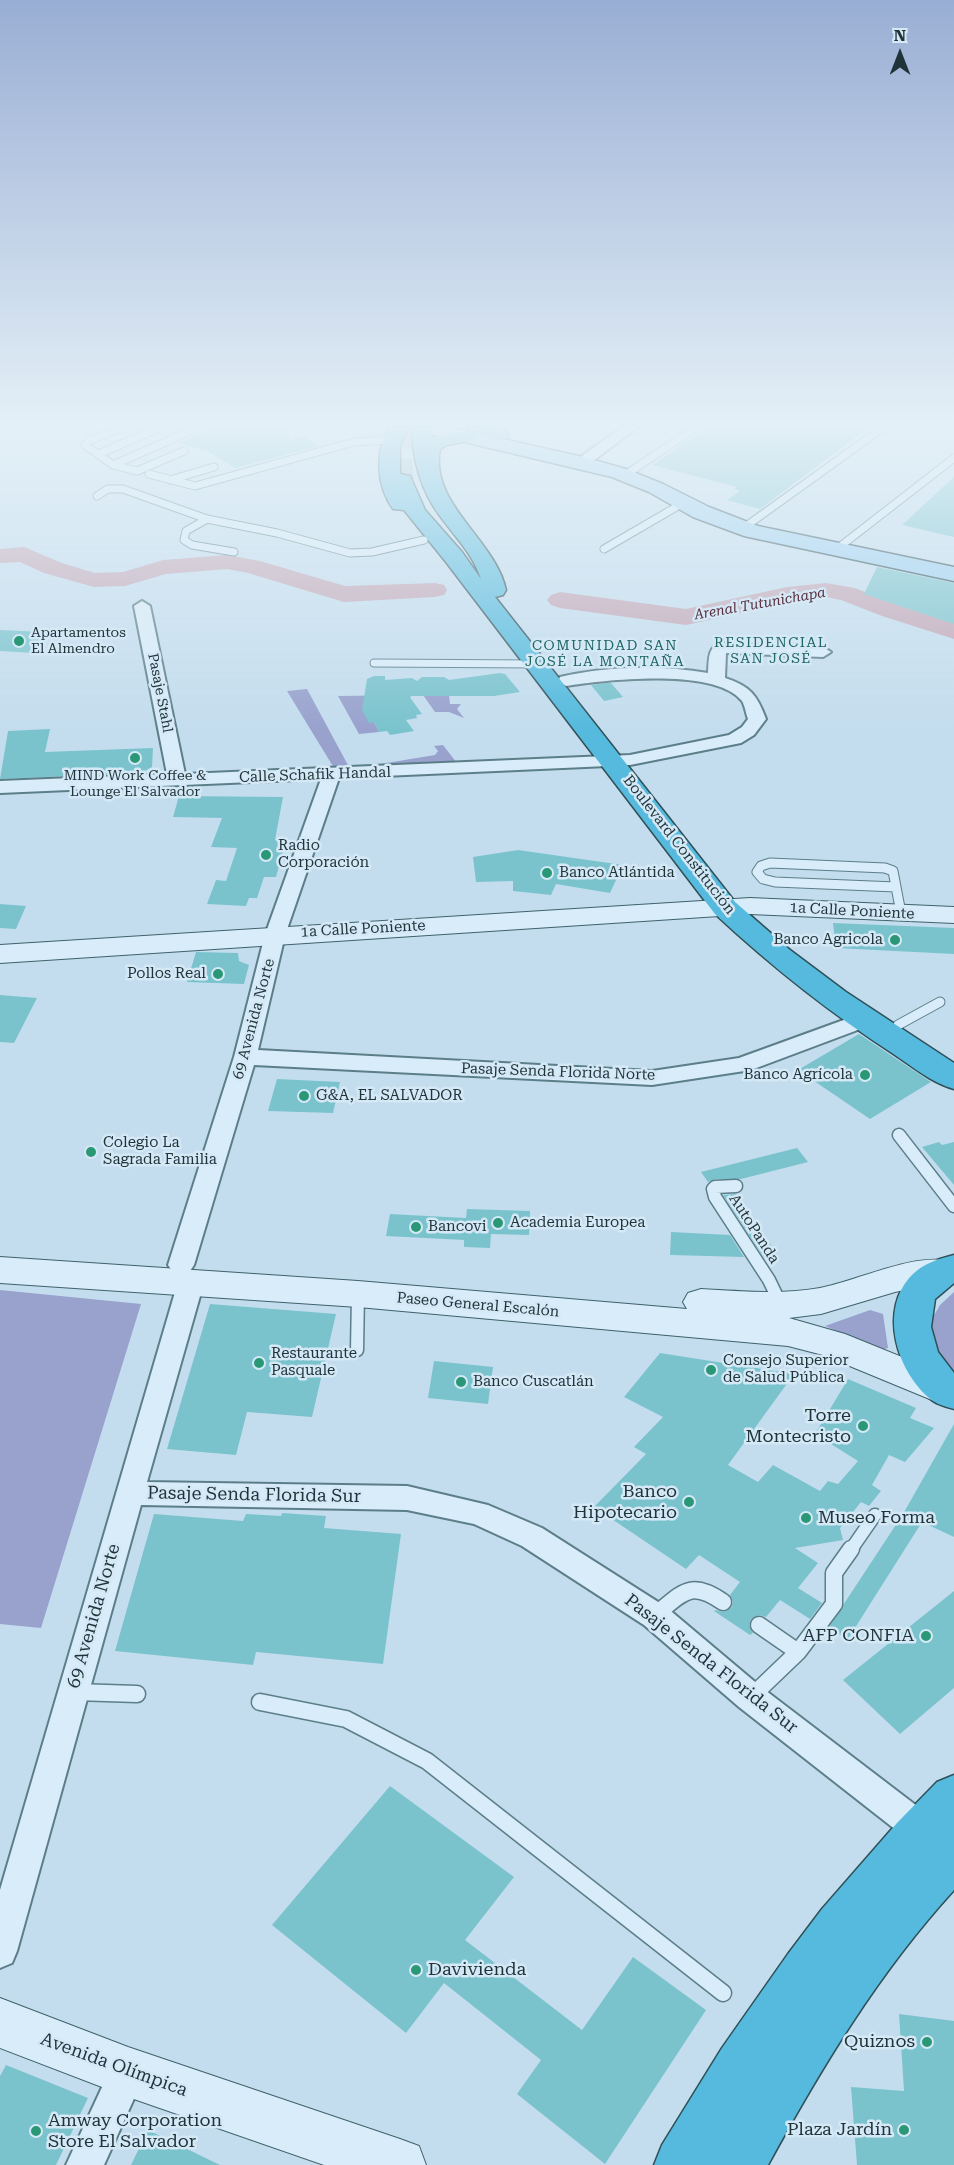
<!DOCTYPE html>
<html>
<head>
<meta charset="utf-8">
<style>
  body { margin:0 }
  #map { position:relative; width:954px; height:2165px; overflow:hidden; background:#c4ddee; font-family:"Roboto Serif",serif }
  canvas { display:block }
  .north { position:absolute; left:870px; top:24px; width:60px; height:60px; -webkit-text-stroke:4px #d4e8f6; paint-order:stroke; rotate:0deg; font-size:16px; font-weight:700; line-height:24px; text-align:center; color:#1f3439 }
  .north::after { content:''; display:block; margin:auto; width:21px; height:27px; background:#1f3439; clip-path:polygon(50% 0,100% 100%,50% 72%,0 100%) }
</style>
</head>
<body>
<div id="map">
<canvas width="954" height="2165"></canvas>
<div class="north">N</div>
</div>
<script>
const context = document.querySelector('canvas').getContext('2d');
context.lineJoin = 'round';
function paint(path, color) {
  context.fillStyle = color;
  context.fill(path, 'evenodd');
}
function strokePath(path, color, width, dash) {
  context.strokeStyle = color;
  context.lineWidth = width;
  context.lineCap = dash ? 'butt' : 'round';
  context.setLineDash(dash || []);
  context.stroke(path);
}
function write(font, color, halo, rows, align = 'center') {
  context.font = font + ' "Roboto Serif",serif';
  context.lineWidth = 5;
  context.setLineDash([]);
  context.textBaseline = 'middle';
  context.strokeStyle = halo;
  context.fillStyle = color;
  for (const [text, x, y, turn = 0] of rows) {
    context.save();
    context.translate(x, y);
    context.rotate((+turn || 0) * Math.PI / 180);
    context.textAlign = isNaN(turn) ? turn : align;
    if (halo) context.strokeText(text, 0, 0);
    context.fillText(text, 0, 0);
    context.restore();
  }
}
paint(new Path2D(`
  M307,689L349,767L374,765L435,755L438,751L434,746L443,745L457,763L334,768L287,691Z
  M411,695L410,698L385,703L374,722L379,732L359,734L338,696Z
  M423,695H449L450,704H461L457,709L464,718L449,712H435Z
  M0,1290L141,1304L41,1628L0,1624Z
  M954,1292V1380L938,1362L929,1324L940,1305Z
  M870,1310L883,1314L888,1348L881,1350L825,1326Z`), '#98a2cd');
paint(new Path2D(`
  M24,547L62,563L95,573L123,572L163,560L227,555L260,561L345,586L435,583L444,585L447,590L444,595L435,597L344,602L248,573L227,569L166,574L125,586L94,587L44,573L20,562L0,563V549Z
  M826,583L855,588L900,606L954,623V639L882,616L841,600L826,597L787,603L686,625L560,608L551,605L547,600L551,595L560,592L686,609L787,587Z`), '#c2a6b6');
paint(new Path2D(`
  M218,427L229,431L233,427H289V440L303,436L319,446L235,468L208,451L178,443Z
  M709,427H869L760,509L727,500L740,491L734,489L737,487L652,465Z
  M954,477V537L902,525Z
  M877,567L954,583V624L864,594Z
  M0,630L44,632L34,653L0,651Z
  M500,673L505,674L520,692L494,696H409L422,714L416,715L417,718L406,720L414,731L390,735L387,731L379,732L374,722L369,723L362,710L367,679L374,676H385V680L412,678L417,681L422,677H444L449,680Z
  M606,683H611L623,697L604,701L591,685Z
  M50,729L45,752L153,748L152,767L141,773L0,779L8,731Z
  M179,796L283,797L275,840L286,841L276,877H264L257,898H249L246,906L207,904L216,880L226,881L237,848L211,847L222,818L173,817Z
  M518,850L623,865L610,893L556,884L551,895L513,891V881L476,882L473,857Z
  M0,904L26,906L16,929L0,928Z
  M833,923L954,928V954L836,948Z
  M196,952L238,953L239,961L249,965L244,984L187,982Z
  M0,995L37,998L14,1043L0,1042Z
  M859,1034L931,1082L870,1119L798,1070Z
  M277,1079L340,1082L333,1113L268,1111Z
  M939,1142L942,1145L954,1142V1185L922,1147Z
  M797,1148L808,1162L741,1179H715L708,1182L701,1172Z
  M736,1194L777,1254L764,1258L723,1195Z
  M467,1209L530,1211L529,1235L491,1234L490,1248L464,1247V1240L386,1236L390,1214L466,1218Z
  M671,1232L730,1235L744,1257L670,1255Z
  M210,1304L336,1314L312,1417L247,1412L236,1455L167,1449Z
  M660,1353L794,1374L728,1465L758,1482L773,1465L820,1491L828,1481L838,1484L858,1461L815,1434L848,1379L916,1408L910,1418L934,1428L905,1462L889,1455L872,1485L881,1491L869,1506L861,1502L840,1528L843,1540L795,1548L818,1563L798,1588L822,1603L810,1619L780,1600L766,1617L759,1615L751,1619L749,1625L753,1633L750,1635L714,1611L716,1610L723,1612L731,1608L733,1602L730,1595L740,1582L699,1555L686,1569L594,1507L646,1454L634,1447L663,1417L624,1397Z
  M434,1361L493,1367L488,1404L428,1398Z
  M954,1424V1537L922,1522L848,1639L828,1628L903,1514Z
  M282,1513L326,1516L324,1528L401,1534L383,1664L256,1652L253,1665L115,1651L154,1514L243,1521L246,1514L281,1516Z
  M954,1591V1688L900,1734L843,1680Z
  M390,1786L514,1877L465,1940L582,2030L633,1957L706,2010L605,2164L517,2094L541,2060L444,1983L406,2033L272,1925Z
  M899,2014L954,2021V2165H857L851,2087L904,2091Z
  M6,2065L88,2098L56,2165H0V2076Z
  M148,2130L220,2165H131Z`), '#7ac3cd');
strokePath(new Path2D(`
  M403,480L401,460L406,427`), '#a3bbca', 22, [22, 11]);
const laneFar3 = new Path2D(`
  M124,427L88,441L85,445L113,465L191,431L188,427
  M99,454L161,427
  M113,465L137,471L184,451
  M631,471L697,427
  M149,474L195,486L354,442L390,440
  M170,480L214,467
  M97,496L108,489H123L207,519L277,533L350,553L372,552L424,540
  M207,519L186,531L184,540L192,545L234,552
  M749,524L884,427
  M842,545L954,458
  M604,549L683,503
  M374,663L537,664`);
const laneFar2 = new Path2D(`
  M896,887L775,882L763,879L757,872L761,866L770,863L885,868L893,871L901,913
  M898,1025L940,1002`);
const laneFar1 = new Path2D(`
  M899,1135L954,1206
  M736,1186L715,1187L713,1189L715,1197L769,1280L781,1305
  M357,1350L358,1294
  M850,1551L875,1515`);
const lane = new Path2D(`
  M655,1615C683,1593 690,1579 723,1602
  M759,1625L798,1652
  M75,1692L137,1694
  M751,1697L798,1652L834,1604V1573L851,1549
  M260,1702L346,1719L427,1761L723,1993`);
const street = new Path2D(`
  M623,427H638L593,461H583L581,458L583,455Z
  M142,601L150,606L185,774L630,755L729,735L742,727L748,719C746,714 745,706 742,701C715,667 605,680 566,686L558,681L560,677C607,666 661,665 708,673C709,661 707,647 721,643L823,647L831,652L823,657L726,653L725,678C750,686 757,695 766,719L754,735L741,743L630,765L339,778L285,935L258,1050L652,1071L739,1058L863,1013L871,1015L874,1020L871,1025L751,1070L652,1085L254,1065L194,1265L190,1271L181,1274L172,1271L168,1265L234,1057L265,935L321,779L0,793V781L167,774L134,606Z
  M191,1273L200,1275L204,1282L147,1482L407,1486L488,1505L542,1528L666,1607L761,1687L934,1819L938,1830L934,1841L922,1846L910,1841L739,1707L644,1625L522,1546L474,1524L407,1510L141,1505L17,1951L12,1963L0,1968V1890L178,1282L182,1275Z
  M128,2054L141,2059L146,2072L104,2165H66L115,2059Z`);
const secondary = new Path2D(`
  M750,898L954,907V923L750,914L0,963V945Z
  M0,1257L358,1281L687,1309L683,1302L688,1293L701,1289C741,1291 781,1295 820,1288C858,1281 916,1251 953,1262V1280L895,1292L821,1314L789,1318L845,1334L954,1378V1402L945,1405L932,1400L823,1355L788,1346L358,1307L0,1283Z
  M0,1998L128,2047L400,2139L419,2146L426,2165H324L128,2097L0,2048Z`);
const primary = new Path2D(`
  M416,427H449L583,457L626,469L663,484L709,507L758,526L954,567V581L744,536L693,517L649,492L612,477L418,431Z`);
const highway = new Path2D(`
  M389,427H408L400,446V474L410,476L425,510L462,552L481,579C473,554 455,537 440,516C421,491 412,458 412,427H431L432,437L470,431L468,427C481,427 500,423 509,435L506,439L499,441L475,433L477,436L474,440L447,445L440,449C429,504 495,539 506,590L503,595L495,597L735,902L790,950L846,992L954,1063V1089C932,1083 913,1067 895,1055C830,1013 771,966 715,914L446,562L404,510L393,509C376,485 375,452 389,427Z
  M954,1255V1283L935,1299L931,1327L938,1352L954,1373V1409C947,1407 939,1405 933,1401C897,1374 877,1309 913,1274C924,1263 939,1259 954,1255Z
  M954,1775V1890C879,1972 821,2068 768,2165H654L662,2145L722,2048L788,1954L822,1909L897,1823L937,1782Z`);
strokePath(laneFar3, '#5b7e89', 9);
strokePath(laneFar2, '#5b7e89', 11);
strokePath(laneFar1, '#5b7e89', 15);
strokePath(lane, '#5b7e89', 19);
strokePath(street, '#5b7e89', 4);
strokePath(secondary, '#3e626b', 2);
strokePath(primary, '#2f5057', 3);
strokePath(highway, '#2f5057', 3);
strokePath(laneFar3, '#d8ecf9', 7);
strokePath(laneFar2, '#d8ecf9', 9);
strokePath(laneFar1, '#d8ecf9', 12);
strokePath(lane, '#d8ecf9', 16);
paint(street, '#d8ecf9');
paint(secondary, '#d8ecf9');
paint(primary, '#9dd0f1');
paint(highway, '#55badd');
const sky = context.createLinearGradient(0, 0, 0, 730);
sky.addColorStop(0, '#99aed4');
sky.addColorStop(0.58, '#e4f0f7');
sky.addColorStop(1, '#e4f0f700');
context.fillStyle = sky;
context.fillRect(0, 0, 954, 730);
for (const [x, y, r, color] of [
  [19,641,6,"#2a9877"],
  [135,758,6,"#2a9877"],
  [266,855,6,"#2a9877"],
  [547,873,6,"#2a9877"],
  [895,940,6,"#2a9877"],
  [218,974,6,"#2a9877"],
  [865,1075,6,"#2a9877"],
  [304,1096,6,"#2a9877"],
  [91,1152,6,"#2a9877"],
  [498,1223,6,"#2a9877"],
  [416,1227,6,"#2a9877"],
  [259,1363,6,"#2a9877"],
  [711,1370,6,"#2a9877"],
  [461,1382,6,"#2a9877"],
  [863,1426,6,"#2a9877"],
  [689,1502,6,"#2a9877"],
  [806,1518,6,"#2a9877"],
  [926,1636,6,"#2a9877"],
  [416,1970,6,"#2a9877"],
  [927,2042,6,"#2a9877"],
  [904,2130,6,"#2a9877"],
  [36,2131,6,"#2a9877"]
]) {
  const dot = new Path2D();
  dot.arc(x, y, r, 0, 2 * Math.PI);
  context.fillStyle = color;
  context.fill(dot);
  strokePath(dot, '#d4e8f6', 2);
}
write('italic 14px', '#592e3d', '#d4e8f6', [
  ["Arenal Tutunichapa",760,604,-10]
]);
write('14px', '#1f3439', '#d4e8f6', [
  ["Apartamentos",31,633],
  ["El Almendro",31,649],
  ["MIND Work Coffee &",135,776,"center"],
  ["Lounge El Salvador",135,792,"center"]
], 'left');
context.letterSpacing = '1.5px';
write('14px', '#1e6660', '#d4e8f6', [
  ["RESIDENCIAL",771,643],
  ["SAN JOSÉ",771,659],
  ["COMUNIDAD SAN",605,646],
  ["JOSÉ LA MONTAÑA",605,662]
]);
context.letterSpacing = '0px';
write('14px', '#1f3439', '#d4e8f6', [
  ["Pasaje Stahl",160,693,79]
]);
write('15px', '#1f3439', '#d4e8f6', [
  ["Calle Schafik Handal",315,775,-2],
  ["Boulevard Constitución",679,845,52],
  ["1a Calle Poniente",852,911,3],
  ["1a Calle Poniente",363,929,-3],
  ["69 Avenida Norte",254,1019,-75],
  ["Pasaje Senda Florida Norte",558,1072,2],
  ["AutoPanda",754,1229,57],
  ["Paseo General Escalón",478,1305,5]
]);
write('15px', '#1f3439', '#d4e8f6', [
  ["Radio",278,846],
  ["Corporación",278,863],
  ["Banco Atlántida",559,873],
  ["Banco Agricola",883,940,"right"],
  ["Pollos Real",206,974,"right"],
  ["Banco Agrícola",853,1075,"right"],
  ["G&A, EL SALVADOR",316,1096],
  ["Colegio La",103,1143],
  ["Sagrada Familia",103,1160],
  ["Academia Europea",510,1223],
  ["Bancovi",428,1227],
  ["Restaurante",271,1354],
  ["Pasquale",271,1371],
  ["Consejo Superior",723,1361],
  ["de Salud Pública",723,1378],
  ["Banco Cuscatlán",473,1382]
], 'left');
write('18px', '#1f3439', '#d4e8f6', [
  ["Torre",851,1416],
  ["Montecristo",851,1437],
  ["Banco",677,1492],
  ["Hipotecario",677,1513],
  ["Museo Forma",818,1518,"left"],
  ["AFP CONFIA",914,1636],
  ["Davivienda",428,1970,"left"],
  ["Quiznos",915,2042],
  ["Amway Corporation",48,2121,"left"],
  ["Store El Salvador",48,2142,"left"],
  ["Plaza Jardín",892,2130]
], 'right');
write('18px', '#1f3439', '#d4e8f6', [
  ["Pasaje Senda Florida Sur",254,1495,1],
  ["69 Avenida Norte",94,1616,-74],
  ["Pasaje Senda Florida Sur",711,1664,38],
  ["Avenida Olímpica",114,2065,20]
]);
</script>
</body>
</html>
